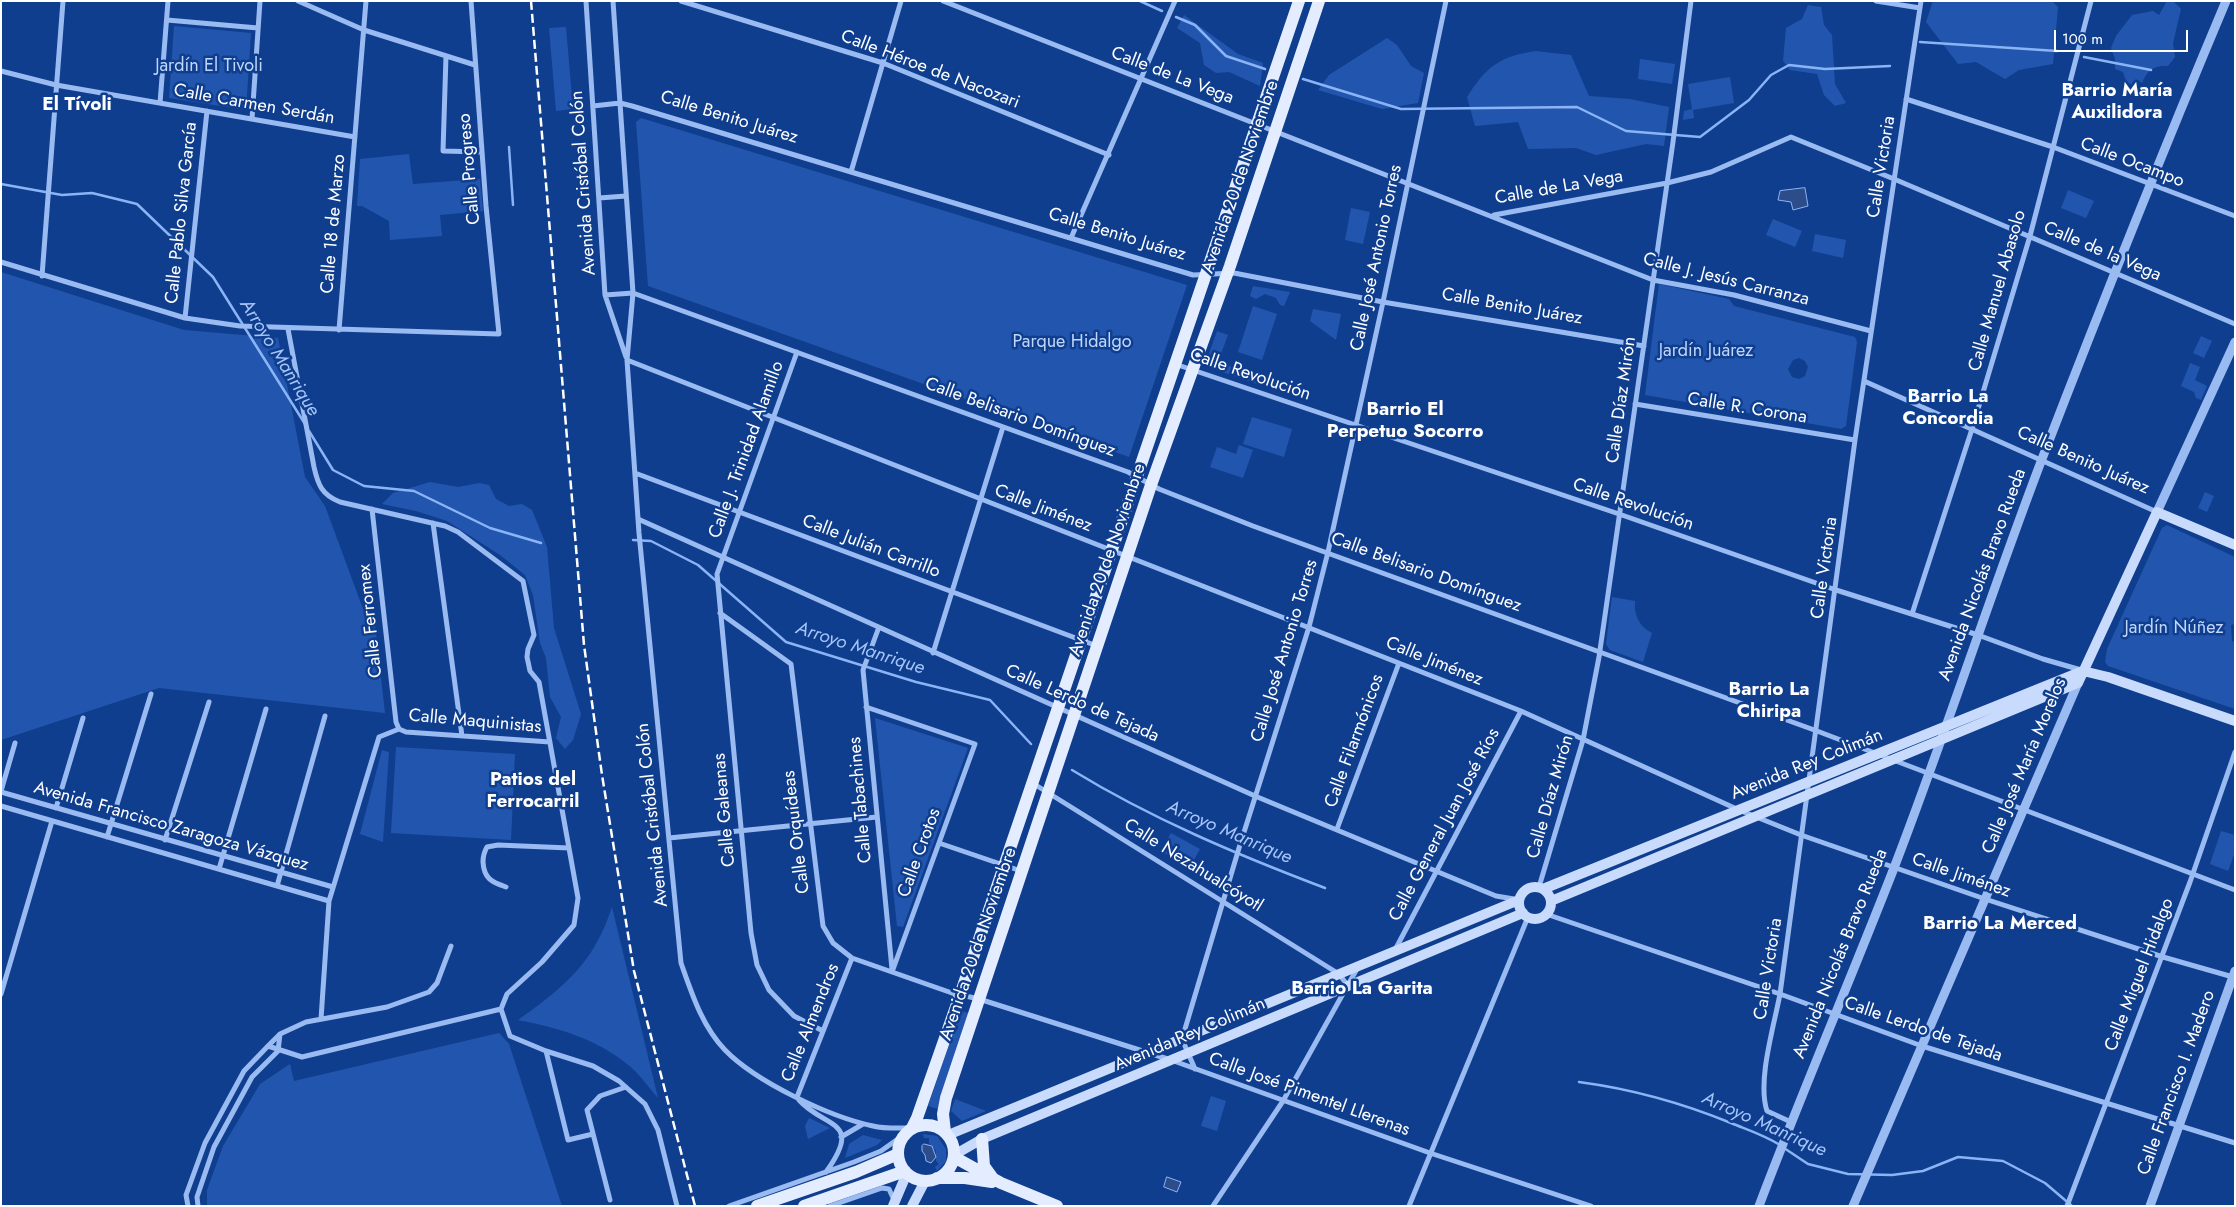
<!DOCTYPE html>
<html>
<head>
<meta charset="utf-8">
<style>
  body { margin:0 }
  #map { position:relative; width:2236px; height:1207px; overflow:hidden; background:#103e8e; font-family:Jost,sans-serif }
  canvas { display:block }
  .frame { position:absolute; inset:0; border:2px solid #fff; pointer-events:none }
  .scale { position:absolute; left:2054px; top:30px; width:134px; height:22px; box-sizing:border-box; border:2px solid #fff; border-top:0; padding-left:6px; font-size:15px; line-height:18px; white-space:nowrap; color:#fff; -webkit-text-stroke:4px #103e8e; paint-order:stroke }
</style>
</head>
<body>
<div id="map">
<canvas width="2236" height="1207"></canvas>
<div class="frame"></div>
<div class="scale">100 m</div>
</div>
<script>
const context = document.querySelector('canvas').getContext('2d');
context.lineJoin = 'round';
function paint(path, color) {
  context.fillStyle = color;
  context.fill(path, 'evenodd');
}
function strokePath(path, color, width, dash) {
  context.strokeStyle = color;
  context.lineWidth = width;
  context.lineCap = dash ? 'butt' : 'round';
  context.setLineDash(dash || []);
  context.stroke(path);
}
function write(font, color, halo, rows, align = 'center') {
  context.font = font + ' Jost,sans-serif';
  context.lineWidth = 5;
  context.setLineDash([]);
  context.textBaseline = 'middle';
  context.strokeStyle = halo;
  context.fillStyle = color;
  for (const [text, x, y, turn = 0] of rows) {
    context.save();
    context.translate(x, y);
    context.rotate((+turn || 0) * Math.PI / 180);
    context.textAlign = isNaN(turn) ? turn : align;
    if (halo) context.strokeText(text, 0, 0);
    context.fillText(text, 0, 0);
    context.restore();
  }
}
paint(new Path2D(`
  M1933,1H2052L2058,7L2053,64L2019,70L2005,79L1976,62L1958,64L1926,22Z
  M2167,1H2173L2181,9L2173,43L2175,57L2168,66C2154,65 2147,70 2142,83L2138,80L2133,86L2126,81L2123,72L2115,69V59L2111,48L2116,36L2132,15L2153,11L2159,15Z
  M1808,5L1821,7L1824,25L1832,35L1835,84L1846,103L1835,106L1824,95L1817,74L1790,70L1783,61L1786,28L1802,19Z
  M1184,15L1238,54L1263,63L1260,86L1229,72L1216,73L1204,65L1200,43L1177,28Z
  M174,26L251,33L246,110L169,98Z
  M566,27L573,109L556,111L549,28Z
  M1387,38L1397,45L1411,66L1424,73L1418,103L1382,109L1318,90L1329,75Z
  M1535,51L1571,55L1589,96L1630,99L1669,107L1664,146L1646,144L1596,155L1576,148L1528,149L1518,122L1475,126L1467,97C1487,66 1499,57 1535,51Z
  M1640,59L1675,64L1672,84L1638,79Z
  M1730,77L1734,103L1693,110L1694,118L1683,120L1684,111L1692,109L1688,84Z
  M641,118L1187,285L1129,457L648,286L636,122Z
  M409,154L413,184L480,179L483,211L440,215L442,236L390,240L389,221L362,206H357L360,159Z
  M2068,190L2094,201L2086,218L2061,208Z
  M1351,208L1370,212L1363,244L1345,240Z
  M1773,219L1802,231L1795,247L1766,235Z
  M1815,234L1846,240L1843,258L1812,251Z
  M1,272L184,330L278,338L305,477L325,506L366,617L374,616L385,713L159,688L1,740Z
  M1659,284L1729,299L1734,306L1855,337L1857,342L1846,426L1841,429L1645,395ZM1799,358L1805,361L1808,367L1805,376L1799,379L1792,377L1788,369L1793,360Z
  M1253,286L1290,292L1284,306L1280,305L1276,298L1265,294L1256,299L1250,296Z
  M1253,306L1277,314L1262,360L1238,352Z
  M1313,309L1341,314L1336,340L1310,321Z
  M1217,331L1228,335L1218,362L1263,378L1260,385L1208,367L1206,362Z
  M2201,336L2212,341L2204,358L2193,353Z
  M2190,363L2200,367L2195,380L2207,386L2201,400L2196,398L2194,392L2181,386Z
  M1252,417L1292,429L1284,457L1243,444Z
  M1239,445L1253,450L1243,478L1210,467L1217,447L1236,454Z
  M430,482L458,487L479,483L489,485L496,499L509,506L522,504L532,510L547,547L554,628L581,714L573,740L565,749L556,738L561,717L550,697L546,658L540,643L533,595L525,575L500,555L447,521L416,511L382,504L393,493Z
  M2205,492L2214,496L2207,512L2198,508Z
  M2167,525L2235,557V624L2231,625L2232,641L2235,642V709L2108,666L2105,662L2107,649L2162,528Z
  M1612,597L1635,601C1634,616 1639,626 1652,633L1643,662L1610,650L1606,644Z
  M875,718L968,748L903,927L897,926Z
  M396,747L515,754L511,840L391,833Z
  M382,750L389,752L383,842L360,834Z
  M2221,831L2235,835V852L2228,871L2210,864Z
  M1171,833L1200,849L1190,867L1160,851Z
  M612,907L658,1098C648,1087 639,1073 627,1064C595,1038 558,1028 518,1020C549,998 581,974 598,940C604,930 608,918 612,907Z
  M961,1011L969,1013L938,1109L928,1106Z
  M499,1033L509,1044L562,1206H207V1190L223,1146L260,1084L290,1064L294,1081Z
  M1211,1096L1226,1101L1217,1131L1201,1126Z
  M955,1099L986,1111L962,1121L951,1111Z
  M809,1118L830,1128L808,1139L805,1126Z
  M923,1134L937,1136L946,1149V1161L937,1171L935,1167L939,1164L936,1161V1151L929,1143V1138H924Z
  M863,1135L882,1140L877,1145L845,1158L849,1144Z`), '#2256ae');
const water = new Path2D(`
  M1805,188L1808,206L1793,210L1791,202L1778,200L1780,191Z
  M924,1144L932,1146L936,1157L931,1163L926,1161L925,1155L922,1151V1146Z
  M1167,1177L1181,1182L1177,1192L1164,1187Z`);
paint(water, '#2c4d8a');
strokePath(water, '#8ab4f6', 1);
strokePath(new Path2D(`
  M1140,1L1162,11
  M1176,17L1195,25L1226,56L1265,69
  M1920,42L2057,51
  M2084,57L2151,70
  M1303,79L1401,109L1577,107L1626,131L1700,137L1749,100L1771,75L1789,65L1825,69L1890,66
  M509,147L513,205
  M1,184L62,195L92,193L137,204L213,277L305,424
  M309,431L333,470L364,486L414,491L490,528L541,543
  M633,540L651,541L698,565L786,642L916,682L990,700L1031,744
  M1072,770C1152,819 1238,855 1325,888
  M1579,1082C1632,1089 1682,1103 1731,1123C1748,1130 1764,1135 1780,1145
  M1784,1148L1808,1164L1848,1174L1892,1175L1923,1171L1958,1157L2003,1161L2045,1183L2072,1206`), '#8ab4f6', 2.5);
strokePath(new Path2D(`
  M298,1L364,30L475,65
  M586,1L605,295L626,357
  M613,1L633,293L627,360L639,533L681,963C692,994 702,1026 725,1050C756,1082 830,1117 873,1126C885,1129 898,1128 911,1128
  M681,1L883,63L1109,155
  M943,1L1653,280L1734,295L1871,331
  M1876,1L1920,8
  M167,20L258,28
  M446,56L443,151L482,152
  M1,71L56,85L355,137
  M1906,99L2053,147L2235,216
  M160,103L168,1
  M593,106L620,103L632,106L1193,275L1234,273L1383,302L1644,346
  M252,119L260,1
  M851,172L901,1
  M599,198L626,196
  M1494,215L1667,183L1711,172L1791,137L1894,179L2235,324
  M1071,238L1175,1
  M1,262L185,318L240,326L499,334L486,206L471,1
  M42,276L63,1
  M605,295L633,293L1128,472L1159,489L1253,526L1817,731L2235,890
  M185,318L207,111
  M288,329L314,467C318,485 322,495 340,502L445,526L458,532L523,581L534,635L528,649L527,657L530,671L539,682L578,898L574,925L542,962L507,994L501,1009L510,1036L546,1051L593,1066L619,1081L645,1104L658,1130L677,1206
  M339,330L366,1
  M797,352L717,574L751,933L757,965L769,990L794,1016L823,1031
  M627,360L1521,711L1739,810L1801,835L1985,899L2163,957L2233,977
  M1175,364L1619,514L1836,590L1978,635L2043,659L2081,670
  M1864,381L2157,512
  M1635,404L1855,440
  M635,473L1097,646
  M372,509L396,722L399,729
  M638,519L1255,796L1496,896L1514,899
  M433,523L462,736
  M720,613L791,664L823,926L833,943L852,958L952,993L979,999L1171,1060L1430,1153L1591,1206
  M1912,614L1972,429L2030,236L2091,1
  M879,627L863,670L892,969
  M933,653L1003,427
  M866,707L975,744L892,972
  M399,729L406,732L550,742
  M1034,784L1339,974L1348,986
  M1,791L15,743
  M1,792L333,887
  M1,806L329,901
  M56,808L83,718
  M1337,829L1399,663
  M107,837L151,694
  M669,838L877,817
  M165,840L209,702
  M939,843L1021,871
  M219,869L266,709
  M277,886L325,716
  M506,887C491,882 484,878 483,862C483,856 484,852 487,847L498,845L569,848
  M1539,887L1583,740L1599,657L1673,142L1691,1
  M1546,914L1780,994L1922,1046L2235,1143
  M1395,950L1521,711
  M1,994L52,821
  M321,1019L329,901L379,737L399,729
  M268,1046L302,1057L501,1009
  M546,1051L568,1140L593,1134
  M1195,1069L1182,1039L1239,848L1309,627L1328,552L1383,302L1446,1
  M797,1097L852,958
  M799,1100C825,1129 864,1119 826,1172
  M1791,1122L1767,1111C1757,1081 1774,1026 1780,994L1855,440L1921,1
  M841,1137L863,1124
  M610,1200L587,1110L600,1096L626,1087
  M188,1206L186,1195L205,1143L244,1071L268,1046L280,1034L306,1022L387,1007L429,992L437,983L451,946
  M198,1206L197,1197L214,1147L252,1077L278,1051L280,1034
  M729,1206L854,1162L881,1151L905,1134
  M830,1206L882,1188L889,1189L894,1200
  M1213,1206L1283,1101L1358,967
  M1409,1206L1528,917
  M2067,1206L2190,882L2235,752`), '#99bbf2', 5);
strokePath(new Path2D(`
  M2157,512L2235,342
  M1759,1206C1802,1092 1850,981 1894,868C1946,733 1990,595 2042,459C2101,306 2162,153 2226,1
  M1853,1206L2078,683
  M2150,1206L2235,971`), '#99bbf2', 9);
strokePath(new Path2D(`
  M2083,671L2108,677L2235,721
  M1519 903a16 16 0 1 1 32 0a16 16 0 1 1-32 0Z
  M1543,889L2083,671
  M1551,901L2078,683L2157,512L2235,545
  M948,1135L1519,900
  M954,1155L982,1139L1523,913
  M893,1206L907,1173
  M912,1206L925,1181`), '#c8dbfc', 10);
strokePath(new Path2D(`
  M898 1153a28 28 0 1 1 56 0a28 28 0 1 1-56 0Z
  M912,1128L917,1118L958,1001L1299,1
  M945,1132L943,1114L946,1098L1151,485L1230,266L1319,1
  M982,1139L984,1166L992,1177
  M954,1157L1001,1183L1057,1206
  M937,1178H965L992,1182
  M757,1206L856,1172L898,1154
  M804,1206L905,1171`), '#e4edff', 12);
strokePath(new Path2D(`
  M531,1L584,645L602,775L634,971L695,1206`), '#fff', 2.5, [9, 4]);
write('18px', '#c0d7fd', '#103e8e', [
  ["Jardín El Tivoli",209,67],
  ["Parque Hidalgo",1072,343],
  ["Jardín Juárez",1706,352],
  ["Jardín Núñez",2174,629]
]);
write('18px', '#fff', '#103e8e', [
  ["Calle Héroe de Nacozari",930,70,21],
  ["Calle de La Vega",1172,76,21],
  ["Calle Carmen Serdán",254,105,10],
  ["Calle Benito Juárez",729,118,17],
  ["Calle Ocampo",2132,163,21],
  ["Calle Victoria",1882,167,-81],
  ["Calle Progreso",470,169,-95],
  ["Avenida 20 de Noviembre",1241,177,-71],
  ["Avenida Cristóbal Colón",584,183,-94],
  ["Calle de La Vega",1559,188,-10],
  ["Calle Pablo Silva García",182,213,-84],
  ["Calle 18 de Marzo",334,224,-85],
  ["Calle Benito Juárez",1117,235,17],
  ["Calle de la Vega",2102,252,23],
  ["Calle José Antonio Torres",1377,258,-78],
  ["Calle J. Jesús Carranza",1726,280,14],
  ["Calle Manuel Abasolo",1998,291,-74],
  ["Calle Benito Juárez",1512,307,10],
  ["Calle Revolución",1250,375,19],
  ["Calle Díaz Mirón",1622,400,-82],
  ["Calle R. Corona",1747,409,9],
  ["Calle Belisario Domínguez",1020,418,20],
  ["Calle J. Trinidad Alamillo",747,450,-70],
  ["Calle Benito Juárez",2083,461,24],
  ["Calle Revolución",1633,505,19],
  ["Calle Jiménez",1043,509,21],
  ["Calle Julián Carrillo",871,547,21],
  ["Avenida 20 de Noviembre",1108,560,-71],
  ["Calle Victoria",1825,568,-82],
  ["Calle Belisario Domínguez",1426,573,20],
  ["Avenida Nicolás Bravo Rueda",1983,575,-70],
  ["Calle Ferromex",371,621,-96],
  ["Calle José Antonio Torres",1285,651,-73],
  ["Calle Jiménez",1434,662,22],
  ["Calle Lerdo de Tejada",1082,704,24],
  ["Calle Maquinistas",475,722,5],
  ["Calle Filarmónicos",1355,741,-70],
  ["Avenida Rey Colimán",1807,765,-22],
  ["Calle José María Morelos",2025,766,-67],
  ["Calle Díaz Mirón",1551,797,-74],
  ["Calle Tabachines",861,800,-95],
  ["Calle Galeanas",725,810,-95],
  ["Avenida Cristóbal Colón",653,815,-96],
  ["Calle General Juan José Ríos",1445,825,-62],
  ["Avenida Francisco Zaragoza Vázquez",171,827,16],
  ["Calle Orquídeas",797,832,-97],
  ["Calle Crotos",920,853,-70],
  ["Calle Nezahualcóyotl",1193,866,32],
  ["Calle Jiménez",1961,876,19],
  ["Avenida 20 de Noviembre",979,944,-71],
  ["Avenida Nicolás Bravo Rueda",1841,954,-68],
  ["Calle Victoria",1769,969,-81],
  ["Calle Miguel Hidalgo",2140,975,-69],
  ["Calle Almendros",811,1023,-68],
  ["Calle Lerdo de Tejada",1923,1030,19],
  ["Avenida Rey Colimán",1190,1035,-23],
  ["Calle Francisco I. Madero",2177,1083,-70],
  ["Calle José Pimentel Llerenas",1309,1095,20]
]);
write('bold 19px', '#fff', '#103e8e', [
  ["Barrio María",2117,91],
  ["Auxilidora",2117,113],
  ["El Tívoli",77,105],
  ["Barrio La",1948,397],
  ["Concordia",1948,419],
  ["Barrio El",1405,410],
  ["Perpetuo Socorro",1405,432],
  ["Barrio La",1769,690],
  ["Chiripa",1769,712],
  ["Patios del",533,780],
  ["Ferrocarril",533,802],
  ["Barrio La Merced",2000,924],
  ["Barrio La Garita",1362,989]
]);
write('italic 19px', '#a5c5fa', '#103e8e', [
  ["Arroyo Manrique",279,358,58],
  ["Arroyo Manrique",860,649,18],
  ["Arroyo Manrique",1229,833,23],
  ["Arroyo Manrique",1764,1125,24]
]);
</script>
</body>
</html>
